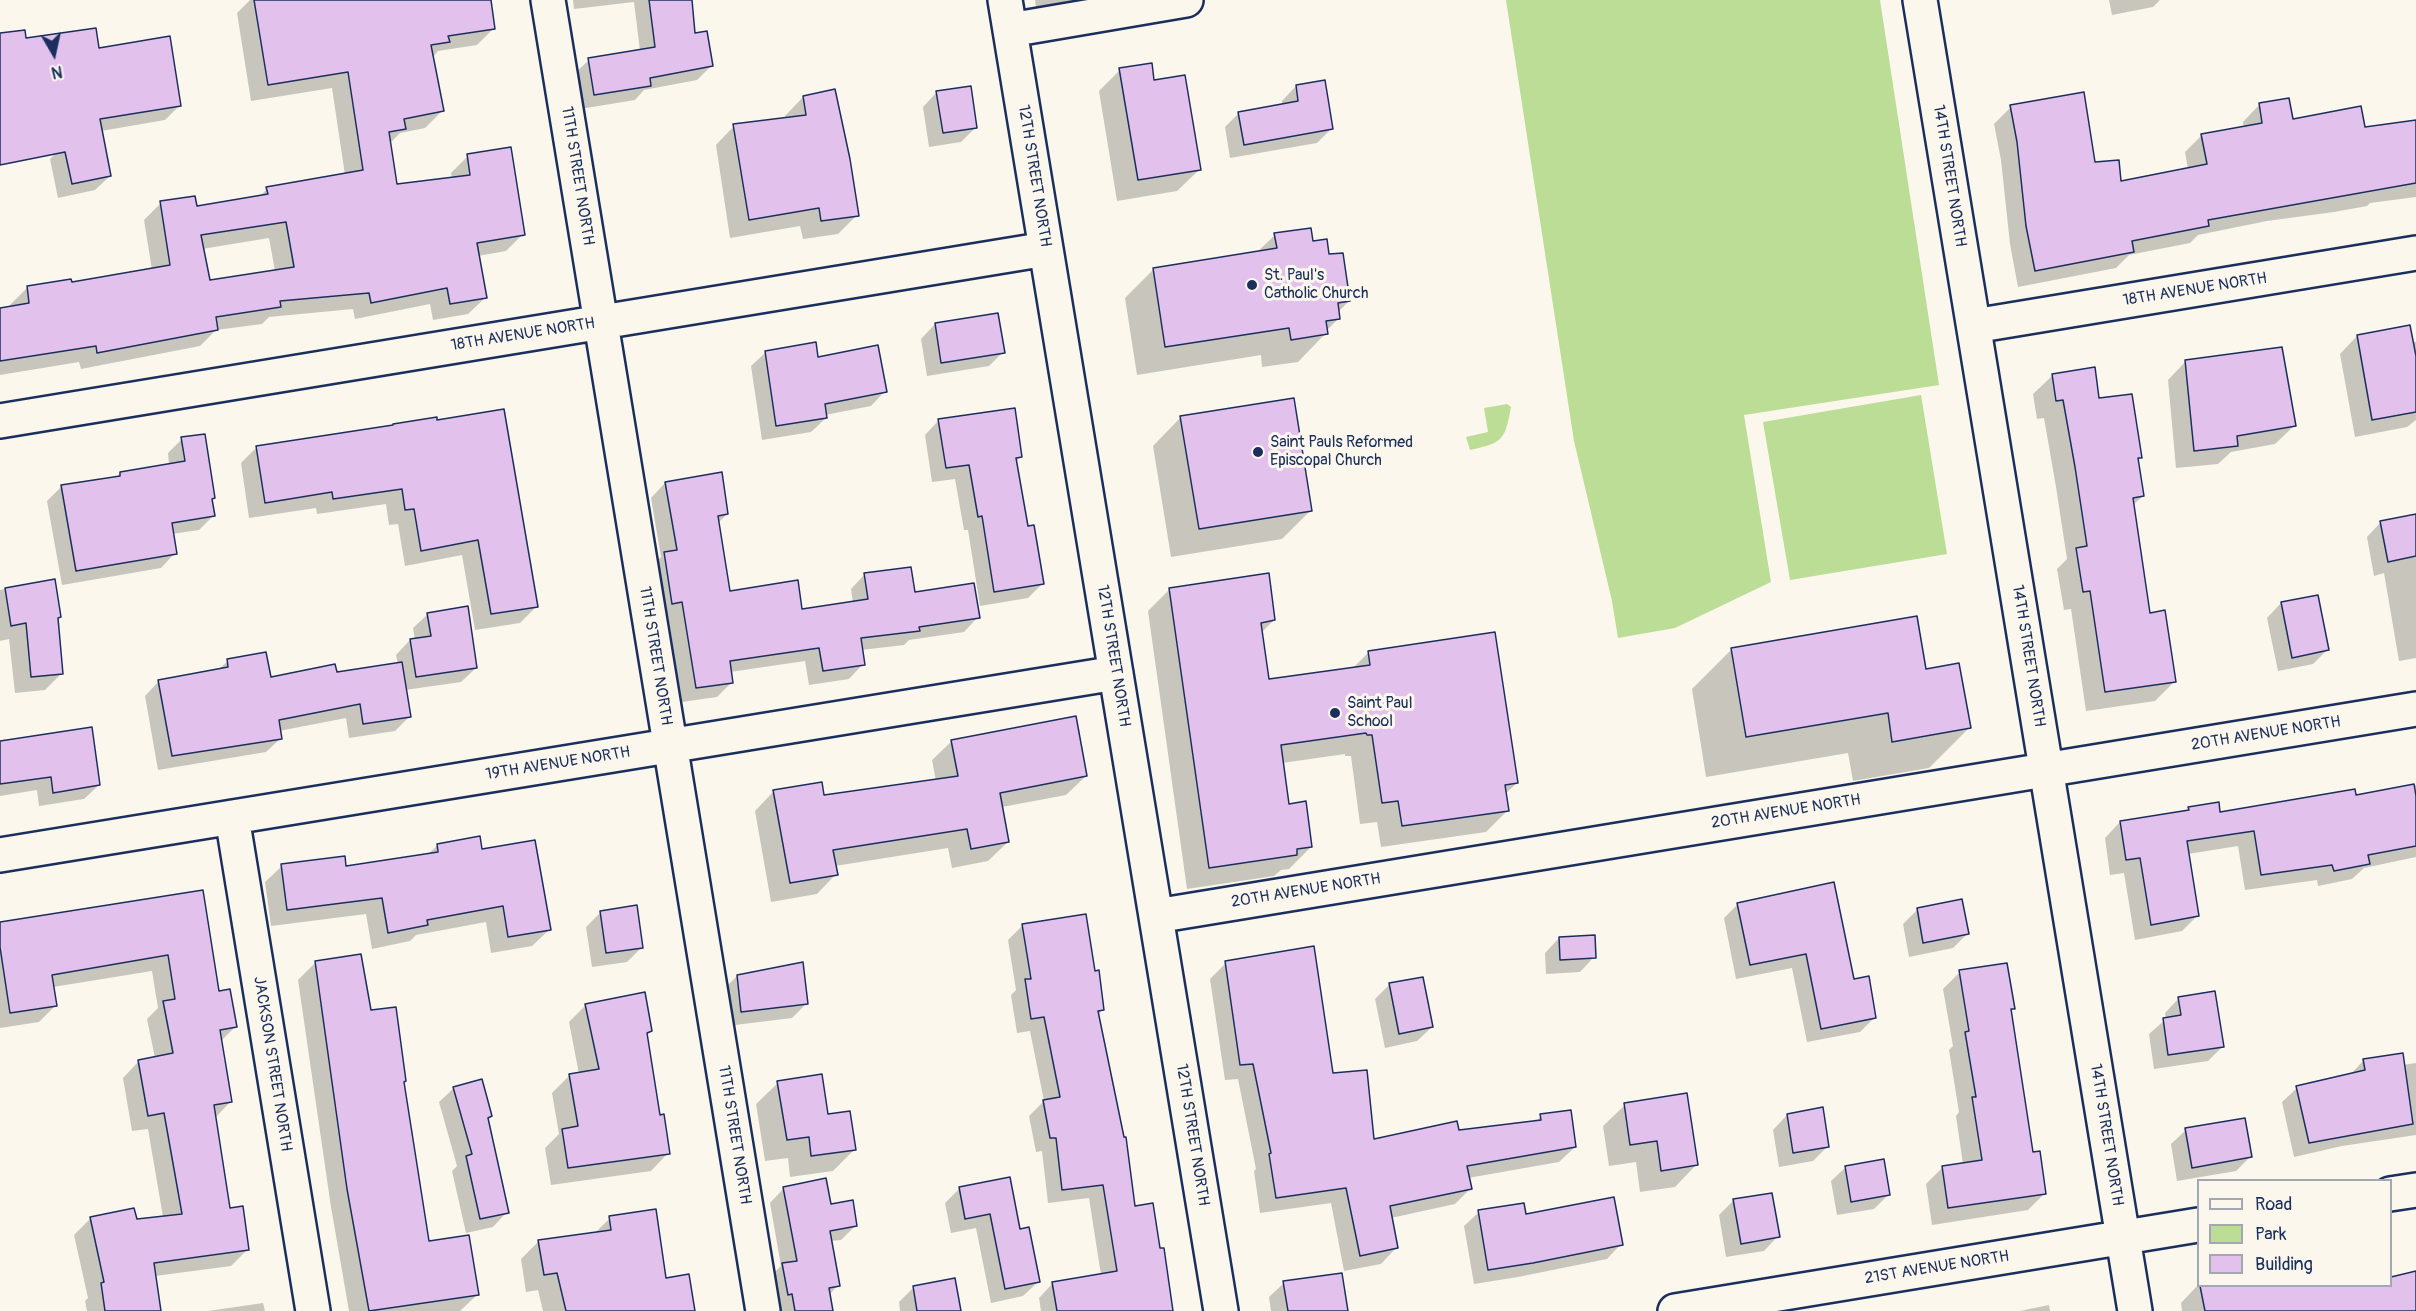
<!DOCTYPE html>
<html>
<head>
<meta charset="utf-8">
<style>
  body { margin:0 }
  #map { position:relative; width:2416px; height:1311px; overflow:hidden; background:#fbf7ec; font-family:Pangolin,sans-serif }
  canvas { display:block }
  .legend { position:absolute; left:2197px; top:1179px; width:195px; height:108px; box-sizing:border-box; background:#fbf7ec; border:2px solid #a1a7b3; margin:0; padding:8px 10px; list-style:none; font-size:18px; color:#1b2f5e }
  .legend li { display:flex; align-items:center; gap:12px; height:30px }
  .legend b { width:30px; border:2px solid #a1a7b3 }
  .north { position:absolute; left:24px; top:24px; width:60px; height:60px; -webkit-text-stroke:4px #fbf7ec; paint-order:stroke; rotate:171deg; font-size:16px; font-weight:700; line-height:24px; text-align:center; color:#1b2f5e }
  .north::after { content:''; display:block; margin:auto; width:21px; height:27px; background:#1b2f5e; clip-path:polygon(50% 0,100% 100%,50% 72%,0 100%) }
</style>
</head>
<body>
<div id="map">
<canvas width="2416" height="1311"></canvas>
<ul class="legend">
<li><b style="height:8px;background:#fbf7ec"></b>Road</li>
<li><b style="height:16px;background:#bcdd96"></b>Park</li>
<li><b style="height:16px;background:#e3c1ed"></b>Building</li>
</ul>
<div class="north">N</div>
</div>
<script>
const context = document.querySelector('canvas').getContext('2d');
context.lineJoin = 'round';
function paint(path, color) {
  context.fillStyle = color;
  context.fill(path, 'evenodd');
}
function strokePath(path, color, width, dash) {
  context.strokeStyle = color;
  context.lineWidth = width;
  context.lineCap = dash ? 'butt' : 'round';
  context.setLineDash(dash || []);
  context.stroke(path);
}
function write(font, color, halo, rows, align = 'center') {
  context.font = font + ' Pangolin,sans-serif';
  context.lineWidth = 6;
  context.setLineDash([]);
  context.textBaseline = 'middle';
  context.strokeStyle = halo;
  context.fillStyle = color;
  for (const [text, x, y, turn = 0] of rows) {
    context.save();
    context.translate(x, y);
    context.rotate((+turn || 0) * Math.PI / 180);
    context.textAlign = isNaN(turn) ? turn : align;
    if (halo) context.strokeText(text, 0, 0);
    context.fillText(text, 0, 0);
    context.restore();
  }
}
paint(new Path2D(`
  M1506,0H1880L1939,385L1744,415L1771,582L1675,628L1618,638L1612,601L1574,441Z
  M1921,395L1947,554L1790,580L1763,422Z
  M1507,404L1511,407C1505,441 1502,443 1470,450L1466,437L1488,432L1484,408Z`), '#bcdd96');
paint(new Path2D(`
  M250,0H489L494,28L477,45L438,51L432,58L442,111L425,128L400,133L389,144L396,186L452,179L451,173L468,156L523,234L506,251L478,256L485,298L468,314L433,320L430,304L355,319L353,309L269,317L262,324L216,330L200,346L81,369L79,362L0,375V310L11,308L10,305L27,288L71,284L152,270L144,220L161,203L195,207L259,197L267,189L345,175L332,88L251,101L237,13ZM269,238L275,271L209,282L202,249Z
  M573,0H690L694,35L712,65L697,80L644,90L635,100L580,109L574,74L589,60L640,51L634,2L574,9Z
  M1035,0H1082L1036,8Z
  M2109,0H2160L2153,7L2112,15Z
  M0,35L25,40L179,106L165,120L101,131L110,176L95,190L58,198L50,159L60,149L0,120Z
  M1120,70L1153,82L1199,170L1177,191L1117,201L1099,91Z
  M1296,86L1332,128L1317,143L1230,158L1225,127L1239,113L1282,105V101Z
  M937,92L976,127L961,142L929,147L923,107Z
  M803,97L857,215L838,234L803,239L800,226L730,238L716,145L734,126L785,119V116Z
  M2259,105L2291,121L2364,128L2416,122V197L2370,203L2367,206L2334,212L2267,221L2198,235L2190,243L2129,255L2116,268L2018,287L2010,244L2001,160L1994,124L2011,107L2120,183L2188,169L2185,152L2202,135L2244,128L2243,122Z
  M1275,235L1312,242L1328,256L1349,301L1338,312L1339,318L1326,331V333L1298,362L1262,367L1261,355L1137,375L1125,298L1154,269L1256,253Z
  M935,324L1003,352L989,366L927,376L921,339Z
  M2357,336L2416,342V420L2407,427L2355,437L2340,354Z
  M766,352L817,359L885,391L871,406L825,415L826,418L811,432L762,440L751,366Z
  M2186,361L2294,426L2275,444L2231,452L2218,464L2176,468L2168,380Z
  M2053,375L2098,400L2140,457L2137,460L2143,496L2132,506L2148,614L2174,682L2155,701L2086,711L2071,609L2064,610L2057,569L2067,559L2056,487L2044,418L2037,419L2033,394Z
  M1181,417L1310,511L1282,539L1171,557L1153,446Z
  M939,420L1021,457L1015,462L1027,528L1043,583L1028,598L980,606L968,530H964L955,479L932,482L925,435Z
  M391,427L536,607L520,623L475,630L462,555L405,566L398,524L389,525L386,504L317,514L316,508L249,518L241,463L257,447Z
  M182,439L214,498L211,501L213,516L199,530L172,534L175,553L161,568L62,585L47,501L62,486L116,478L120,473L169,465L168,453Z
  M665,483L727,514L718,523L729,592L801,611L853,603L851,589L865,574L978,617L964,632L909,640L904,645L861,650L863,664L849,679L809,685L805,661L730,672L732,682L717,697L682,702L668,616L658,617L650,568L661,557L651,498Z
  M2416,515V658L2399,661L2384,573L2374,576L2367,537L2381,522Z
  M54,581L60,616L56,620L62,673L45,690L15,693L9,639L0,641V590Z
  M1170,589L1274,620L1261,633L1267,681L1352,669L1369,652L1517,783L1505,794L1507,811L1486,832L1381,847L1377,822L1360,824L1351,756H1345V754L1282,763L1288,805L1311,847L1289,869L1281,870L1274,876L1187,889L1148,611Z
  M2281,603L2327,650L2313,664L2278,671L2267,618Z
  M428,614L476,668L461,682L405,690L409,717L395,731L349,738L346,718L279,731L281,738L266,752L158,770L145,696L159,681L218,670L228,661L270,679L336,674L398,664L396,655L410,640H415L413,628Z
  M1732,649L1925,670L1969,728L1929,768L1853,781L1848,753L1706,777L1692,689Z
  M952,741L1086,776L1066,795L1002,807L1008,842L988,861L952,868L948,848L835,866L836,874L817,894L771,902L755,811L774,791L823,797L936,781L932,760Z
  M0,742L99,785L84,799L39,806L37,790L0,796Z
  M2416,785V857L2364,868L2352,879L2318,886L2317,880L2245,890L2238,846L2188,854L2198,915L2182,931L2135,940L2124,873L2110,875L2105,838L2120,822L2185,812L2189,808L2219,814L2355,797Z
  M438,845L481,851L549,930L532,946L491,953L486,922L416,935L410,941L372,949L366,914L271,926L265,882L282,866L344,868L427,855Z
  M201,891L217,993L236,1026L221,1041L231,1101L215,1118L229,1210L247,1250L231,1266L155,1276L160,1311H87L85,1301L88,1298L74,1235L90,1219L133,1209L136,1221L163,1217L148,1129L132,1131L123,1078L139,1061L155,1058L147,1019L158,1008L152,971L53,987L56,1005L39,1022L0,1028V923Z
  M1961,901L1967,934L1953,948L1909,957L1903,924L1917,910Z
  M1738,904L1853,980L1875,1017L1860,1032L1807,1042L1792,968L1736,979L1724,918Z
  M600,913L642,947L627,962L592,967L586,927Z
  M1023,925L1094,972L1103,1009L1098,1015L1133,1208L1171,1311H1041L1039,1298L1053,1283L1101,1275L1089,1198L1048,1203L1042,1151L1036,1152L1029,1116L1044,1101L1030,1031L1017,1033L1011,995L1016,990L1008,940Z
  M1559,938L1594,957L1580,972L1546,974L1545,953Z
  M360,955L370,1012L402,1083L428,1243L477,1295L460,1311H349L331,1207L298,980L315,963Z
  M1226,963L1332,1075L1373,1141L1534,1123L1541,1116L1575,1147L1559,1162L1468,1178L1471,1188L1455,1204L1391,1218L1396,1248L1381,1264L1344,1271L1331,1203L1260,1213L1254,1171L1256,1169L1238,1079L1225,1080L1210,979Z
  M1960,972L2013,1008L2010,1011L2032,1154L2045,1193L2028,1210L1932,1225L1926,1184L1943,1167L1963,1164L1956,1116L1959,1112L1949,1050L1953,1046L1943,989Z
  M737,976L807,1003L792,1018L727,1026L723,990Z
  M1389,985L1432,1027L1417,1041L1385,1048L1375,999Z
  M2179,998L2222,1047L2208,1061L2154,1069L2149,1034L2166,1019L2165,1013Z
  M586,1005L651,1031L646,1036L659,1116L668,1153L651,1171L551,1185L545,1148L559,1134L552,1093L569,1076L579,1074L569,1022Z
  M2364,1060L2403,1065L2416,1063V1135L2342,1146L2294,1157L2282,1102L2297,1088L2349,1076Z
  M778,1083L827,1115L854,1150L833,1171L790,1177L788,1158L765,1161L756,1104Z
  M454,1088L490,1116L487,1120L507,1212L493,1227L466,1233L452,1171L457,1166L439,1102Z
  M1625,1105L1696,1165L1675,1187L1640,1192L1636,1162L1609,1166L1603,1126Z
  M1787,1115L1828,1146L1813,1161L1779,1167L1773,1130Z
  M2186,1130L2250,1157L2236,1171L2177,1181L2171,1144Z
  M1846,1167L1889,1194L1874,1209L1837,1215L1831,1181Z
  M784,1188L830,1206L856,1225L841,1240L830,1241L838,1285L829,1295L831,1311H778L768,1279L781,1266L770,1203Z
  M960,1188L1019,1231L1038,1282L1023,1296L991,1303L976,1228L951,1233L945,1203Z
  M1733,1201L1778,1236L1764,1251L1726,1257L1719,1215Z
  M1479,1212L1524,1216L1621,1244L1607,1259L1518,1277L1474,1284L1464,1226Z
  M610,1218L665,1280L693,1311H543L538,1290L526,1292L521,1259L539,1241L594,1234Z
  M2416,1273V1311H2314L2309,1286H2390V1279Z
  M1284,1283L1346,1311H1271L1269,1297Z
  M2198,1285L2287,1286L2291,1311H2182L2181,1303Z
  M913,1288L960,1311H900L899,1302Z
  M263,1303L265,1311H208Z
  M2049,1305L2050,1311H2020Z`), '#0003');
const building = new Path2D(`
  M254,0H491L495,29L448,36L450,42L431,45L444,111L404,119L406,129L389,132L397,184L470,175L467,154L511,147L525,235L477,243L487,298L450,304L447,288L371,303L369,293L280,301L281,307L216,317L218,330L97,353L96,346L0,361V308L29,303L27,286L71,279L72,282L170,265L160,201L195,196L197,206L268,194L266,187L363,170L348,72L268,85ZM286,222L294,267L210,280L201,235Z
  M649,0H692L695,33L707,31L713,66L650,78L651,86L594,95L588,58L655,47Z
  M96,28L99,48L170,36L181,106L100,119L111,176L72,184L65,152L0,165V33L25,30L26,38Z
  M1152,63L1154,80L1185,75L1201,170L1138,180L1119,68Z
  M1325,80L1333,129L1244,145L1238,112L1298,101L1296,85Z
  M971,86L977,128L943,133L936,91Z
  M835,89L850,159L859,216L821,221L819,208L749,220L733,124L806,115L803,96Z
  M2084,92L2095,162L2119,160L2121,181L2207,164L2201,134L2262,123L2259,103L2289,98L2293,119L2361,106L2365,127L2416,120V183L2208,220L2209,226L2132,241L2134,252L2035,271L2026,226L2017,142L2010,105Z
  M1311,228L1313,241L1327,239L1329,254L1343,253L1350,301L1338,303L1340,319L1326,321L1328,334L1291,340L1289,328L1165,347L1153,268L1277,248L1274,233Z
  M998,313L1005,353L941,363L935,323Z
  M2410,325L2416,356V412L2372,420L2357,335Z
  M816,342L818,357L878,345L887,392L825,404L827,418L776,426L765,351Z
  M2282,347L2296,426L2237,436L2238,446L2194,451L2185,360Z
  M2095,367L2099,398L2132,394L2142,458H2138L2144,496L2133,498L2150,613L2165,610L2176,682L2105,692L2090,591L2083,592L2076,548L2087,546L2075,467L2063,400L2056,401L2052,374Z
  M1294,398L1312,511L1199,529L1180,416Z
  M1015,408L1022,457L1016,458L1028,526L1034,525L1044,584L994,592L982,516L978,517L969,465L946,468L938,419Z
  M504,409L538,607L491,614L478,540L421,551L414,509L405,510L402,489L333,499L332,492L265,503L256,446L393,425V424L437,417V420Z
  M205,434L215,498L212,499L215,516L172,523L177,554L76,571L61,485L120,476V472L185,461L181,437Z
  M722,472L728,514L718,516L730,591L798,580L802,609L868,599L864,573L911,567L915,592L974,583L980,618L919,627L920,631L861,638L865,665L823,671L819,648L730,661L733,683L696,688L682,602L672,604L664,552L677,550L665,482Z
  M2416,514V556L2388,562L2380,521Z
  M1269,573L1275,620L1261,623L1269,679L1370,665L1368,651L1495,632L1518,783L1505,785L1509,811L1402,826L1398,801L1382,803L1372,735H1367L1366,733L1281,745L1289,804L1306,801L1312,847L1297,849V855L1209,868L1169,588Z
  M55,579L61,617L58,618L63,674L31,677L26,623L11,626L5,588Z
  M2318,595L2329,650L2292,658L2281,602Z
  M468,606L477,668L416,677L410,639L431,636L427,613Z
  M1917,616L1926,669L1959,663L1971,728L1892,742L1888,713L1746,737L1731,648Z
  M266,652L271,677L335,664L337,672L402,662L411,717L363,724L360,704L279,720L282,739L172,756L158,680L228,667L227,659Z
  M1076,716L1087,776L1000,793L1009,842L971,849L967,829L833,850L838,875L790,883L773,790L822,782L824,795L958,776L951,740Z
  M92,727L100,785L53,793L51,777L0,784V741Z
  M2414,784L2416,796V846L2368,855L2370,864L2334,871L2332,865L2261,875L2254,831L2187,841L2199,916L2151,925L2140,858L2126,860L2120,821L2189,810L2188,807L2219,802L2220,812L2355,789L2356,795Z
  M480,836L482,849L535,840L551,930L508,937L503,906L427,920L428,925L388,933L382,898L287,910L281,864L345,856L346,866L438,852L437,844Z
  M1834,882L1854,979L1869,976L1876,1018L1821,1029L1806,954L1750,965L1737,903Z
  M203,890L219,991L230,989L237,1027L220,1030L232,1102L214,1105L230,1208L243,1206L249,1250L154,1263L161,1311H105L101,1283L104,1282L90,1217L134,1208L137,1219L182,1214L164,1113L148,1116L138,1060L173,1053L163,1001L175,999L168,955L52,975L57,1006L10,1013L0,947V922Z
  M1962,899L1969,934L1923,943L1917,908Z
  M637,905L643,948L606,953L600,911Z
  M1086,914L1095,971L1099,970L1104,1010L1098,1011L1124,1137H1126L1135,1206L1153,1203L1160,1248H1164L1173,1311H1057L1052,1282L1117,1271L1103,1185L1062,1190L1056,1138H1050L1043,1100L1060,1097L1044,1017L1031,1019L1025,979H1031L1022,924Z
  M1595,935L1596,958L1560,960L1559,937Z
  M1314,946L1333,1073L1367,1070L1374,1139L1457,1121L1459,1130L1541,1120L1540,1114L1571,1110L1576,1147L1467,1166L1472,1189L1390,1206L1398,1248L1360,1256L1346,1188L1276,1198L1269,1154L1271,1153L1253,1064L1240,1065L1225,961Z
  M361,954L371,1010L396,1007L406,1081L404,1082L429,1241L469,1235L479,1295L369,1311L347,1189L315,961Z
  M803,962L808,1004L741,1012L737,975Z
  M2007,963L2015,1009H2011L2033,1152L2040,1151L2046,1194L1948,1208L1942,1166L1982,1160L1972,1097H1976L1965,1032L1969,1031L1959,970Z
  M1423,977L1433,1027L1399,1034L1389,983Z
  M2215,991L2224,1047L2168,1055L2163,1018L2181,1015L2178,997Z
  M645,992L652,1031L647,1033L660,1115L664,1114L670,1154L568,1168L562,1129L578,1126L569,1074L599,1069L585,1004Z
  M2403,1053L2413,1124L2309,1143L2296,1086L2365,1070L2363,1059Z
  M822,1074L828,1114L850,1111L856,1150L811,1156L809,1137L787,1140L777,1081Z
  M482,1079L492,1116L488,1118L509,1213L480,1219L466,1156L472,1154L453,1087Z
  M1687,1093L1698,1165L1661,1171L1657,1141L1630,1145L1624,1103Z
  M1823,1107L1829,1147L1793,1153L1787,1114Z
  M2245,1118L2252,1157L2192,1168L2185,1128Z
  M1884,1159L1890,1195L1851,1202L1845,1166Z
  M1010,1177L1020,1229L1029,1227L1040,1282L1005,1289L990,1214L965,1219L959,1187Z
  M826,1178L831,1204L853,1200L857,1226L830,1231L840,1286L829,1288L833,1311H795L792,1294L788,1295L782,1263L797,1261L783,1187Z
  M1772,1193L1780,1237L1741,1244L1733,1199Z
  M1614,1197L1623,1245L1533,1263L1488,1270L1478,1210L1524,1203L1526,1214Z
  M656,1209L666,1278L689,1274L695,1311H566L557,1273L544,1275L538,1240L611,1230L609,1216Z
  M2416,1271V1311H2205L2200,1286H2391V1277Z
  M1342,1273L1348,1311H1288L1283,1281Z
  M955,1278L961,1311H917L913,1286Z`);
paint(building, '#e3c1ed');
strokePath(building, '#1b2f5e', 1.5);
const minor = new Path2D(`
  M548,0L763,1311
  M1005,0L1221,1311
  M1920,0L2135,1311
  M1010,30L1186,0
  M1974,326L2416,253
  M0,421L1046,249
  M232,817L313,1311
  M0,855L1116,673
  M1156,916L2416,709
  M2390,1194L2416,1190
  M1675,1311L2198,1225`);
strokePath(minor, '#1b2f5e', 38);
strokePath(minor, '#fbf7ec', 33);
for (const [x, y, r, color] of [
  [1252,285,6,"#1b2f5e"],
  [1258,452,6,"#1b2f5e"],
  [1335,713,6,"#1b2f5e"]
]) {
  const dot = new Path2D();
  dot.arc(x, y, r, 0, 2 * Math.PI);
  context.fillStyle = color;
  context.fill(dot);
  strokePath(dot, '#fbf7ec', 2);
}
write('16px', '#1b2f5e', '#fbf7ec', [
  ["11TH STREET NORTH",577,176,81],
  ["12TH STREET NORTH",1034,176,81],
  ["14TH STREET NORTH",1949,176,81],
  ["18TH AVENUE NORTH",2195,290,-9],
  ["18TH AVENUE NORTH",523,335,-9],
  ["11TH STREET NORTH",655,656,81],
  ["12TH STREET NORTH",1113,656,81],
  ["14TH STREET NORTH",2028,656,81],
  ["20TH AVENUE NORTH",2266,734,-9],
  ["19TH AVENUE NORTH",558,764,-9],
  ["20TH AVENUE NORTH",1786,812,-9],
  ["20TH AVENUE NORTH",1306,891,-9],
  ["JACKSON STREET NORTH",272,1064,81],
  ["11TH STREET NORTH",734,1135,81],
  ["12TH STREET NORTH",1192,1135,81],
  ["14TH STREET NORTH",2106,1135,81],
  ["21ST AVENUE NORTH",1937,1268,-9]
]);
write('16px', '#1b2f5e', '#fbf7ec', [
  ["St. Paul's",1264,276],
  ["Catholic Church",1264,294],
  ["Saint Pauls Reformed",1270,443],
  ["Episcopal Church",1270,461],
  ["Saint Paul",1347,704],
  ["School",1347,722]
], 'left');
</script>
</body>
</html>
